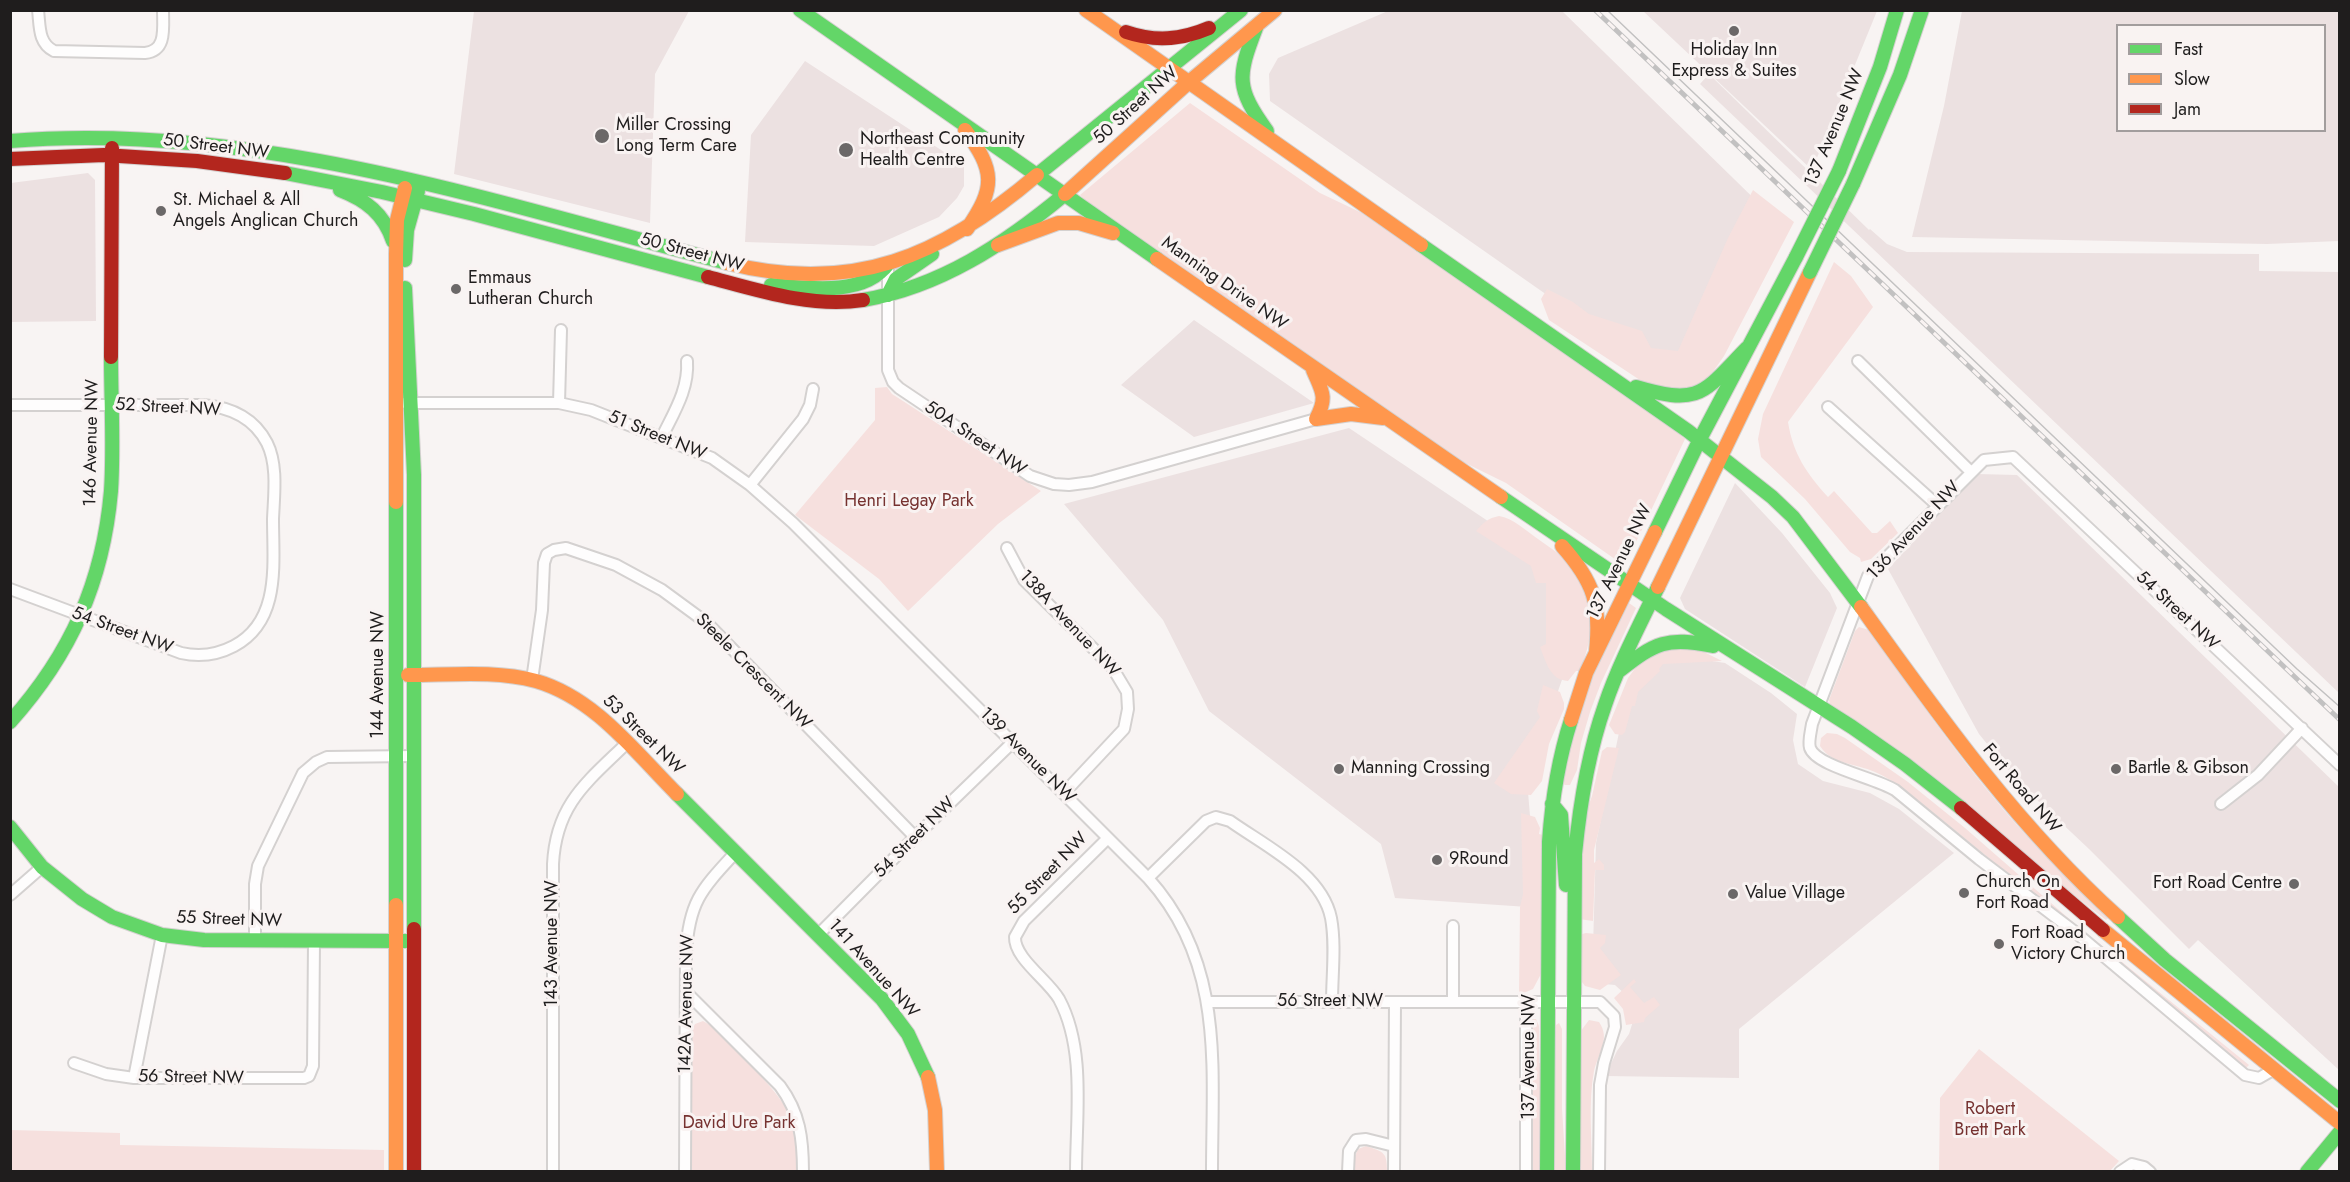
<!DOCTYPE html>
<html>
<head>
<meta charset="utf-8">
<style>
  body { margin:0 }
  #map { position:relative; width:2350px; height:1182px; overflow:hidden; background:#f8f4f3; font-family:Jost,sans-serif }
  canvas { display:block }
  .frame { position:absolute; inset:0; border:12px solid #1f1d1d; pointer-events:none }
  .legend { position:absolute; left:2116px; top:24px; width:210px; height:108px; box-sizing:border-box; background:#f9f3f2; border:2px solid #a29d9d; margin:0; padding:8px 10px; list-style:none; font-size:18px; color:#1f1d1d }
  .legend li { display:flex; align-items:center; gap:12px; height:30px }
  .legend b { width:30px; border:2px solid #a29d9d }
</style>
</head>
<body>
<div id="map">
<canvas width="2350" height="1182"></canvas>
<div class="frame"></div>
<ul class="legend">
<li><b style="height:8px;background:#63d668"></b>Fast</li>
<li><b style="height:8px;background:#ff974d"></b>Slow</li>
<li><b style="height:8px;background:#b3261e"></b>Jam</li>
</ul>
</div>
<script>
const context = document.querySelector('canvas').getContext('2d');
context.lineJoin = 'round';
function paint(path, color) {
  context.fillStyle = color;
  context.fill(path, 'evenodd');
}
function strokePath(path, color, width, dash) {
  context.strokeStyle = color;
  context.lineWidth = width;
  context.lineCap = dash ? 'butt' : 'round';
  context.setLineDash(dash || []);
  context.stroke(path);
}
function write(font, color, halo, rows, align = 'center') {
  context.font = font + ' Jost,sans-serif';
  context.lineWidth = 6;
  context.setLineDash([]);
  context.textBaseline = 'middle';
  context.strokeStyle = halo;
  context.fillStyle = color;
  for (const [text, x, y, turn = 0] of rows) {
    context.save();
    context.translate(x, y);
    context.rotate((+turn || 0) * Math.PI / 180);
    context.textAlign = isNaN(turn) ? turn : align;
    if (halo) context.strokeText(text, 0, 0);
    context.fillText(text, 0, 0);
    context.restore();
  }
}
paint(new Path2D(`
  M474,11H689L655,74L650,223L454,174Z
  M1388,11H1562L1776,220L1710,349L1657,372L1270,101L1269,74L1278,58Z
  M1643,11H1877L1812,170Z
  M1962,11H2339V241L2267,244L1912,237L1944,106ZM2118,26H2324V130H2118Z
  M805,61L964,165V186L957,198L939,217L874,246L745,242L751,135Z
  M1709,74L1869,230L1870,229L1887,244L1907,252L2259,254V271L2339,272V693L1700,84Z
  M88,173L95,180L96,321L11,322V183Z
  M1194,320L1314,403L1194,437L1121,385Z
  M1349,428L1558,568L1564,674L1527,780L1530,816L1528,907L1395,898L1381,844L1209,711L1163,620L1064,504Z
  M1977,474L2017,475L2339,787V1070L2198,940L2189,949L2089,849L2018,782L1979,734L1888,569Z
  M1735,483L1782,533L1830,593L1837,608L1805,687L1685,609L1680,598Z
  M1693,658L1725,663L1771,693L1797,714L1793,740L1798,764L1823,781L1870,793L1899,809L1954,853L1739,1029V1078L1605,1076L1617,1051L1629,1034L1634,1018L1627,996L1615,985L1592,983L1596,843L1621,723L1647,673L1663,663Z`), '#ece1e1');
paint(new Path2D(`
  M1190,103L1320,193L1362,213L1662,420L1685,439L1626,563L1622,564L1506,483L1449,455L1095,209L1080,195Z
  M1753,190L1794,222L1724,356C1717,366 1711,377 1700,383C1692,387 1687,387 1682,393L1652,388L1549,320L1541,299L1547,289L1573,302L1589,314L1642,331L1651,348L1678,351L1728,238Z
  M1834,262L1851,276L1873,307L1788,422C1793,454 1807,474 1828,497L1834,491L1872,533H1877L1890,521L1898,533L1871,559L1861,562L1860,558L1850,552L1805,499L1761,457L1758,439L1763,414Z
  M887,387L892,394L906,403L1041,491L998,524L908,611L879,579L795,515L875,420V388Z
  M1499,516C1513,518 1526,531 1538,539C1546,545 1556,551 1564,558C1601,588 1595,632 1580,671H1576L1568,681C1550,680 1546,662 1540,647L1546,644V583H1536L1531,566L1476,531C1483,523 1488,518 1499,516Z
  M1629,603L1636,608L1601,683L1590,712L1581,743L1577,770L1570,785H1565L1562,783L1567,750L1589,683Z
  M1859,627L1869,630C1913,691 1955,753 2003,809C2036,848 2072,883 2108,918L2106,920L1830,705L1829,700L1855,631Z
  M1665,645L1700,650L1722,661L1663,664L1659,669L1660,671L1638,692L1635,706H1632L1625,732L1622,735L1615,734L1609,725L1628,678L1639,663Z
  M1543,685L1560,692L1564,703V709L1549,744L1542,781L1531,795L1511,794L1494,783L1540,717L1537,711Z
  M1827,733L1837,734L1845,738L1908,782L1965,828L2074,923L2249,1065L2246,1068L1904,789C1894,783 1885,776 1875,772C1855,763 1832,765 1820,746L1821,738Z
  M1607,747L1619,748L1594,850V863L1599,859L1604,865V870H1595L1593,921L1579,919L1584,818L1592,796L1602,751Z
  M1521,813L1535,817L1540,828L1539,834L1543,835L1542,972L1533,989L1519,995L1520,907L1523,894Z
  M1586,933L1606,935L1605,943L1600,948L1621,975L1600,990L1585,986L1582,982V934Z
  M1634,979L1636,982L1630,987L1644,1003L1654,997L1660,1005L1645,1018L1644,1022L1626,1025L1623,1009L1614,998Z
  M1532,1019H1536L1539,1026V1063H1541V1171L1532,1172Z
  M1589,1020L1599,1022C1611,1039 1598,1054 1594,1071C1588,1102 1592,1140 1592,1171L1579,1172L1580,1032Z
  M703,1021L710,1025C733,1048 782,1092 792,1120C798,1137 797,1154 797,1171L692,1172V1030L695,1024Z
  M1559,1023L1562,1029V1109L1566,1171L1553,1172V1047L1556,1025Z
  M1979,1049L2119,1161L2110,1171H1939L1940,1098Z
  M11,1130L120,1133V1145L384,1150V1171H11Z
  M1366,1146C1384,1152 1387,1152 1387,1171H1355V1156L1358,1149Z`), '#f6e0de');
const street = new Path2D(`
  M38,10C40,26 38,43 54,51L145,53C167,51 163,28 163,10
  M888,264V370L893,382L899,388L1030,476L1054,484L1069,485L1092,482L1316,419
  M1858,361L1970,471
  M405,403H559L591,410L712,458L750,485L793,523L1148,878C1225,963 1212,1066 1212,1172
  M559,403L561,330
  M10,405H203C230,407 254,418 267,443C278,465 274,495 273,519C273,564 281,621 234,646C217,655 199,657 181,653L10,589
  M1828,407L1937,505
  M662,437C674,412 689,389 687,361
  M750,485L803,419L810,405L813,389
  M1007,548L1024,580L1112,667L1127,692L1128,709L1124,729L1064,793
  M532,680L542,610L544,563L547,554L554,550L566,548L616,565L662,590L707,623L915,837
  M2221,804L2258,775L2302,728
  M1148,878L1206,821L1216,817L1230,821C1265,846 1322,873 1331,918C1336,945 1332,975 1332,1002
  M10,895L42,867
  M818,935L915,837L1013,742
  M255,940V884L258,866L303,773L316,762L327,757L414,756
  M686,992L780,1086C800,1113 803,1139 803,1172
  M1208,1002H1600L1614,1016L1615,1027L1604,1063L1600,1085L1599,1172
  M1453,1002V926
  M74,1063L106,1074L134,1078H304L309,1076L313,1066L314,941
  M2273,1070L2259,1078L2245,1075L2075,932L1979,859L1895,790C1876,778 1816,766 1810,748C1808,742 1811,731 1812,724L1868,576L1984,460L2013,457L2340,765
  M134,1078L162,935
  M553,1172V864C556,804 587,782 627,743
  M685,1172L686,953C689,901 702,889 736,852
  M1076,1172C1076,1116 1086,1049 1059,999C1048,980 1014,958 1015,937L1024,921L1108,838
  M1348,1172L1349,1151L1356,1140L1366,1139L1394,1146
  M1394,1172L1395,1002
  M1526,1172V1003
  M2120,1172L2132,1164L2144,1167L2150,1172`);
const fast = new Path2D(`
  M800,10L1157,259
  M1256,28C1237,77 1236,88 1267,131
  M10,141C254,121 494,202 727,263
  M1839,171L1880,67L1897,10
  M285,173L382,192L474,214L708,277
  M1037,175L1241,10
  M1853,184L1900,75L1922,10
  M340,190C366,200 384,214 393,241
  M1421,245L1688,431L1772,497L1793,517L1861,607
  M405,260L407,230L418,191
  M771,285C807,288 863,297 888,264
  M405,288L414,475V929
  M888,295L896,279L932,254
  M863,300C940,287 1005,244 1065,194
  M1636,387C1701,406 1703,393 1747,348
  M1501,497L1666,609L1852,727L1905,764L1961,808
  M396,502V905
  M1655,532L1700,439L1796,257
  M1619,671C1655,643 1667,636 1713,646
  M10,722C71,654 103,582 111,491C114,447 111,401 111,357
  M677,794L882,999L908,1034L928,1077
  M1552,804L1561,815L1566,885
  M10,827L42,867L82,899L112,917L162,935L204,940L406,941
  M2118,917L2165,960L2340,1101
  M1547,1172L1549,842C1552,800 1558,760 1571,720
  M1573,1172L1575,854C1580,803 1588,753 1605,705C1618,666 1640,624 1658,587
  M2307,1172L2340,1132`);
const slow = new Path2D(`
  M1086,10L1421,245
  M965,130C995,171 996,187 967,229
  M1065,194L1189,82L1275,10
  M998,245L1058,223H1079L1113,233
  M1157,259L1501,497
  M727,263C853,295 942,256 1037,175
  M1313,370C1322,391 1328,397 1316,419L1351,414L1383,418
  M396,502V254L397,220L405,188
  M1562,546C1594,582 1601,604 1596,652
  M1658,587L1810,272
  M1861,607C1940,717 2017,826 2118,917
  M408,675C450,675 495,670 536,681C595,698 635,752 677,794
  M1571,720L1586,673L1655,532
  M396,905V1172
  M2103,930L2340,1123
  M928,1077L935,1110L937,1172`);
const jam = new Path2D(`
  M1126,32C1155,42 1181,40 1209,28
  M10,159L104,155L197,161L285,173
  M708,277C757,290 811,308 863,300
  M111,357L112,148
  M1961,808L2103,930
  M414,929V1172`);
strokePath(street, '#d4d1d0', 14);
strokePath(fast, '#d4d1d0', 16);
strokePath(slow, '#d4d1d0', 16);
strokePath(jam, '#d4d1d0', 16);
strokePath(street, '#fefdfd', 10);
strokePath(fast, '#63d668', 14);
strokePath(slow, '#ff974d', 14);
strokePath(jam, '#b3261e', 14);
strokePath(new Path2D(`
  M1607,10L2297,669L2340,707`), '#c2c1c1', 1.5);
const rail = new Path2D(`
  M1595,10L2340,720`);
strokePath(rail, '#c2c1c1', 5);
strokePath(rail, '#f9f3f2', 3, [9]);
const fastBridge = new Path2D(`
  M1796,257L1839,171
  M1810,272L1853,184`);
strokePath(fastBridge, '#d4d1d0', 16, []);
strokePath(fastBridge, '#63d668', 14);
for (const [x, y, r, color] of [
  [1734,31,6,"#6b6868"],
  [602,136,8,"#6b6868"],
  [846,150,8,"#6b6868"],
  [161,211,6,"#6b6868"],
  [456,289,6,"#6b6868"],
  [1339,769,6,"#6b6868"],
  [2116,769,6,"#6b6868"],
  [1437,860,6,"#6b6868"],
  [2294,884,6,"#6b6868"],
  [1964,893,6,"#6b6868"],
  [1733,894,6,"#6b6868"],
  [1999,944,6,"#6b6868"]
]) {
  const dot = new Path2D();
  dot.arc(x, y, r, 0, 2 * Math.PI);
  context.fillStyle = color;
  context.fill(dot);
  strokePath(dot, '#f9f3f2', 2);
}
write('18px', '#1f1d1d', '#f9f3f2', [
  ["Holiday Inn",1734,51,"center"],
  ["Express & Suites",1734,72,"center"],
  ["Miller Crossing",616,126],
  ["Long Term Care",616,147],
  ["Northeast Community",860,140],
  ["Health Centre",860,161],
  ["St. Michael & All",173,201],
  ["Angels Anglican Church",173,222],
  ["Emmaus",468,279],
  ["Lutheran Church",468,300],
  ["Manning Crossing",1351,769],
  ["Bartle & Gibson",2128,769],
  ["9Round",1449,860],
  ["Church On",1976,883],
  ["Fort Road",1976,904],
  ["Fort Road Centre",2282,884,"right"],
  ["Value Village",1745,894],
  ["Fort Road",2011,934],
  ["Victory Church",2011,955]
], 'left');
write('18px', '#1f1d1d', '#f9f3f2', [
  ["50 Street NW",1136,106,-42],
  ["137 Avenue NW",1835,128,-67],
  ["50 Street NW",216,147,7],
  ["50 Street NW",692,253,15],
  ["Manning Drive NW",1224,284,35],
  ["52 Street NW",168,408,3],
  ["51 Street NW",657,436,22],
  ["50A Street NW",975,439,34],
  ["146 Avenue NW",92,443,-89],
  ["136 Avenue NW",1914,531,-47],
  ["137 Avenue NW",1620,562,-64],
  ["54 Street NW",2177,611,43],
  ["138A Avenue NW",1069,624,47],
  ["54 Street NW",122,631,20],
  ["Steele Crescent NW",753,672,45],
  ["144 Avenue NW",379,675,-90],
  ["53 Street NW",643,735,44],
  ["139 Avenue NW",1027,756,45],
  ["Fort Road NW",2021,789,50],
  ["54 Street NW",915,838,-45],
  ["55 Street NW",1048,874,-46],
  ["55 Street NW",229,920,2],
  ["143 Avenue NW",553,944,-90],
  ["141 Avenue NW",873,969,48],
  ["56 Street NW",1330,1002],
  ["142A Avenue NW",687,1004,-89],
  ["137 Avenue NW",1530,1057,-90],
  ["56 Street NW",191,1078,1]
]);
write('18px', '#763230', '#f9f3f2', [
  ["Henri Legay Park",909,502],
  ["Robert",1990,1110],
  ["Brett Park",1990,1131],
  ["David Ure Park",739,1124]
]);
</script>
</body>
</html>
